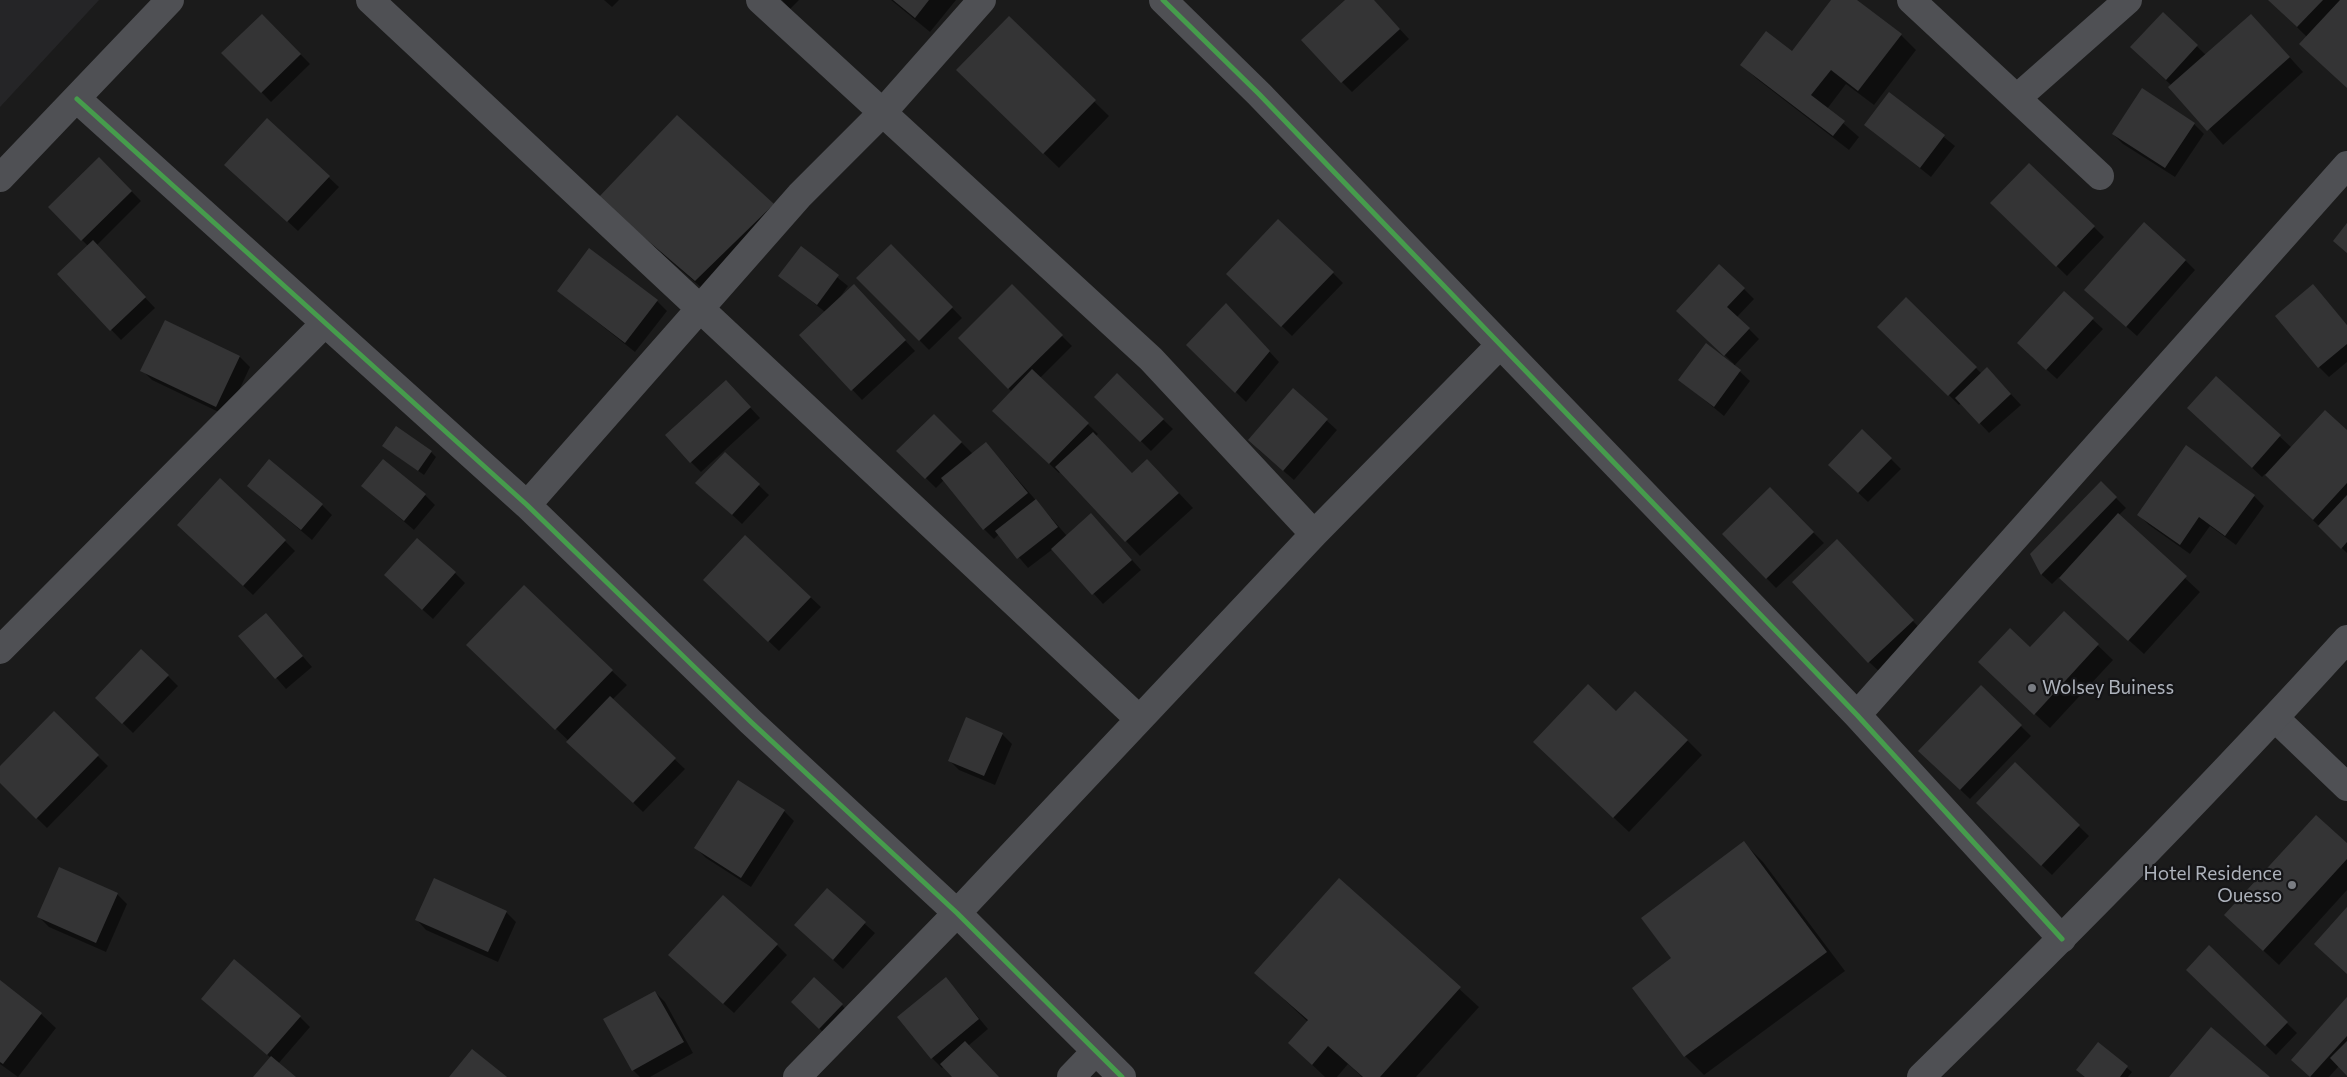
<!DOCTYPE html>
<html>
<head>
<meta charset="utf-8">
<style>
  body { margin:0 }
  canvas { display:block; background:#1b1b1b }
</style>
</head>
<body>
<canvas width="2347" height="1077"></canvas>
<script>
const context = document.querySelector('canvas').getContext('2d');
context.lineJoin = 'round';
function paint(path, color) {
  context.fillStyle = color;
  context.fill(path, 'evenodd');
}
function strokePath(path, color, width, dash) {
  context.strokeStyle = color;
  context.lineWidth = width;
  context.lineCap = dash ? 'butt' : 'round';
  context.setLineDash(dash || []);
  context.stroke(path);
}
function write(font, color, halo, rows, align = 'center') {
  context.font = font + ' Commissioner,sans-serif';
  context.lineWidth = 4.5;
  context.setLineDash([]);
  context.textBaseline = 'middle';
  context.strokeStyle = halo;
  context.fillStyle = color;
  for (const [text, x, y, turn = 0] of rows) {
    context.save();
    context.translate(x, y);
    context.rotate((+turn || 0) * Math.PI / 180);
    context.textAlign = isNaN(turn) ? turn : align;
    if (halo) context.strokeText(text, 0, 0);
    context.fillText(text, 0, 0);
    context.restore();
  }
}
paint(new Path2D(`
  M0,0H99L0,107Z`), '#252527');
paint(new Path2D(`
  M604,0H619L612,7Z
  M782,0H799L790,9Z
  M891,0H956L930,32Z
  M1346,0H1373L1409,39L1352,92L1342,82Z
  M1833,0H1855L1901,35L1916,50L1874,105L1846,84L1827,109L1859,137L1849,150L1757,79L1742,65L1792,53Z
  M2269,0H2347V88L2307,37Z
  M2163,14L2206,55L2265,30L2303,72L2223,145L2172,86L2141,57Z
  M262,15L310,64L271,102L223,53Z
  M1009,18L1109,116L1059,168L973,85Z
  M1890,94L1955,146L1931,177L1866,125Z
  M267,119L339,187L298,231L236,174Z
  M2194,124L2204,134L2175,177L2123,144L2113,134Z
  M99,158L141,201L96,246L155,308L121,340L58,274L88,246L49,207Z
  M773,205L710,295L614,213Z
  M2002,213L2094,227L2104,237L2067,276Z
  M891,245L962,318L929,350L858,278Z
  M801,248L848,286L841,296H864L915,351L862,400L801,335L825,312L780,276Z
  M2185,260L2195,270L2137,336L2095,299Z
  M1333,273L1343,283L1292,336L1228,274Z
  M1012,286L1072,346L1040,378L1098,434L1096,436L1133,474L1162,475L1193,508L1140,556L1061,471L1059,473L1004,421L1012,392L959,338Z
  M2313,286L2347,325V362L2329,377L2319,367Z
  M1744,289L1754,299L1737,317L1759,339L1734,366L1750,381L1724,416L1680,380L1734,364L1688,320Z
  M558,291L657,301L667,311L635,352Z
  M2064,293L2103,329L2057,379L2028,353Z
  M1906,299L1982,374L1997,379L2021,405L1989,433L1961,403L1959,405L1879,327Z
  M1236,315L1279,362L1246,402L1188,345Z
  M166,321L240,357L250,367L227,416L152,380L142,370Z
  M1117,375L1173,429L1151,451L1096,397Z
  M2216,377L2292,448L2347,432V553L2265,474L2262,477L2198,418Z
  M1293,390L1337,430L1294,480L1259,450Z
  M736,392L760,418L701,472L691,462Z
  M934,415L973,454L986,443L1067,536L1101,525L1141,570L1103,604L1053,549L1028,568L999,534L994,539L984,529L944,480L936,488L898,451Z
  M383,446L431,452L436,457L424,475Z
  M725,453L769,495L742,524L707,492Z
  M1891,459L1901,469L1868,502L1839,475Z
  M2101,483L2126,508L2118,516L2200,592L2144,654L2059,577L2052,584L2042,575L2031,555Z
  M248,486L322,505L332,515L312,540Z
  M362,486L425,495L435,505L414,530Z
  M1770,489L1824,543L1776,588L1723,534Z
  M2254,496L2264,506L2236,545L2210,526L2190,554L2149,525L2139,515Z
  M188,534L285,541L295,551L253,595Z
  M746,537L821,607L779,651L714,590Z
  M1852,556L1927,636L1884,676L1869,662Z
  M455,573L465,583L433,619L395,585Z
  M2064,613L2113,660L2050,728L1994,676L2030,648Z
  M266,614L312,667L286,689L240,636Z
  M483,659L612,671L627,685L612,700L685,769L643,812Z
  M168,676L178,686L133,733L97,698Z
  M1981,687L2031,736L1970,799L1930,761Z
  M54,713L108,766L47,828L0,782V768Z
  M1616,713L1687,740L1702,755L1629,832L1549,757Z
  M1002,734L1012,744L995,785L959,770L949,760Z
  M2015,764L2089,836L2052,875L1987,813Z
  M784,811L794,821L751,887L706,858L696,848Z
  M1744,843L1763,862L1845,971L1704,1075L1685,1056L1634,988L1673,958Z
  M2347,845V890L2279,965L2241,930Z
  M1340,880L1479,1007L1416,1077H1362L1348,1064L1337,1077H1325L1289,1043L1308,1022L1256,973Z
  M827,890L875,933L843,969L806,935Z
  M117,894L127,904L106,952L49,927L39,917Z
  M506,912L516,922L498,962L426,930L416,919Z
  M777,945L787,955L734,1013L680,965Z
  M2209,947L2297,1033L2276,1055L2198,980Z
  M0,982L41,1014L56,1028L18,1077L0,1064Z
  M955,989L988,1029L968,1046L998,1077H954L944,1066L942,1068L932,1058Z
  M655,992L665,1002L693,1053L650,1077H640L633,1070L605,1020Z
  M203,999L300,1017L310,1027L278,1064L294,1077H254L271,1058Z
  M2347,999V1074L2339,1066L2329,1077H2311L2302,1069Z
  M792,1002L842,1005L846,1010L824,1033Z
  M2098,1044L2132,1072L2128,1077H2086Z`), '#0007');
paint(new Path2D(`
  M893,0H929L915,18Z
  M1345,0H1374L1400,29L1341,83L1301,40Z
  M1831,0H1857L1902,34L1858,91L1831,70L1811,95L1845,121L1833,136L1740,65L1766,31L1792,51Z
  M2268,0H2323L2297,27Z
  M2340,0H2347V88L2299,44Z
  M2163,12L2198,45L2166,80L2130,47Z
  M262,14L301,54L261,93L221,53Z
  M2251,14L2290,57L2207,131L2168,87Z
  M1009,16L1096,100L1043,154L956,70Z
  M2142,88L2195,123L2165,168L2112,134Z
  M1889,92L1945,135L1920,168L1864,125Z
  M677,115L774,204L695,281L598,198Z
  M267,118L330,176L287,222L224,165Z
  M99,157L132,191L81,241L48,207Z
  M2029,163L2095,226L2056,267L1990,203Z
  M1278,219L1334,272L1281,327L1226,274Z
  M2144,222L2186,260L2126,327L2084,290Z
  M2347,223V253L2333,241Z
  M93,240L146,297L110,331L57,274Z
  M891,244L953,307L919,341L856,278Z
  M801,246L839,275L817,305L778,276Z
  M589,248L658,300L625,343L557,291Z
  M1719,264L1745,288L1727,307L1750,328L1724,356L1676,311Z
  M854,284L906,340L851,391L799,335Z
  M1012,284L1063,335L1008,389L958,338Z
  M2313,284L2347,325V344L2318,368L2275,316Z
  M2064,291L2094,318L2046,370L2017,343Z
  M1906,297L1977,367L1948,396L1877,327Z
  M1226,303L1270,351L1235,393L1186,345Z
  M165,320L240,356L216,407L140,371Z
  M1706,343L1741,370L1714,407L1678,380Z
  M1987,367L2011,394L1979,424L1955,398Z
  M1032,369L1089,423L1049,464L992,411Z
  M1117,373L1164,419L1140,442L1094,397Z
  M2216,376L2281,435L2252,468L2187,408Z
  M726,380L751,407L690,463L665,435Z
  M1293,388L1328,419L1283,471L1248,440Z
  M2325,410L2347,430V483L2313,520L2265,475Z
  M934,414L962,442L925,479L896,451Z
  M396,426L432,451L418,471L382,446Z
  M1862,429L1892,458L1858,493L1828,465Z
  M1093,432L1132,473L1147,459L1179,493L1125,542L1055,467Z
  M986,442L1028,493L983,530L941,478Z
  M2186,445L2255,495L2225,536L2199,517L2180,545L2137,515Z
  M725,452L760,484L732,515L695,483Z
  M269,459L323,504L301,530L247,486Z
  M383,459L426,494L404,521L361,486Z
  M220,478L286,540L243,586L177,525Z
  M2101,481L2117,497L2041,575L2030,554Z
  M1770,487L1814,532L1766,579L1722,534Z
  M2347,495V542L2341,549L2318,526Z
  M1036,499L1058,527L1017,559L995,531Z
  M1091,513L1132,560L1092,595L1051,549Z
  M2118,513L2187,576L2128,641L2059,578Z
  M745,535L811,597L768,642L703,580Z
  M417,538L456,572L422,610L384,575Z
  M1837,539L1914,620L1868,663L1792,582Z
  M524,585L613,670L555,730L466,645Z
  M2064,611L2099,644L2034,715L1978,662L2010,628L2030,647Z
  M266,613L303,656L275,679L238,636Z
  M141,649L169,675L122,724L95,698Z
  M1588,684L1616,711L1635,691L1688,740L1613,818L1533,742Z
  M1981,685L2022,725L1960,790L1918,751Z
  M610,696L676,758L633,803L566,742Z
  M54,711L99,755L36,819L0,783V766Z
  M966,717L1003,733L984,776L948,761Z
  M2015,762L2080,825L2041,866L1976,803Z
  M738,780L785,810L741,878L694,848Z
  M2316,815L2347,843V859L2263,951L2224,915Z
  M1744,841L1827,952L1684,1057L1632,988L1671,958L1641,918Z
  M59,867L118,893L96,943L37,917Z
  M434,878L507,911L488,952L415,920Z
  M1339,878L1461,987L1380,1077H1363L1328,1046L1312,1065L1288,1043L1308,1020L1254,973Z
  M827,888L866,922L833,960L794,925Z
  M723,895L778,944L723,1004L668,955Z
  M2347,907V974L2314,944Z
  M2209,945L2288,1022L2265,1046L2186,970Z
  M234,959L301,1016L267,1055L201,999Z
  M814,977L843,1004L819,1029L791,1002Z
  M946,977L979,1019L931,1059L897,1017Z
  M0,980L42,1013L3,1064L0,1062Z
  M655,991L684,1042L632,1071L603,1019Z
  M2347,997V1036L2310,1077L2291,1060Z
  M2211,1027L2270,1077H2169Z
  M965,1041L999,1077H952L940,1064Z
  M2347,1041V1076L2330,1058Z
  M2098,1042L2128,1066L2120,1077H2085L2076,1070Z
  M472,1049L507,1077H449Z
  M271,1056L296,1077H253Z`), '#343435');
strokePath(new Path2D(`
  M370,0L1139,719
  M760,0L1151,359L1314,534
  M1163,0L1259,94L1857,715L2062,939
  M1911,0L2100,176
  M2017,98L2128,0
  M77,99L527,505L751,722L957,913L1122,1077
  M0,178L170,0
  M527,505L800,195L883,112L982,0
  M0,650L324,324
  M1857,715L2347,165
  M2275,718L2347,787
  M797,1077L957,913L1314,534L1500,345
  M1071,1077L1096,1051`), '#4f5054', 28);
strokePath(new Path2D(`
  M1921,1077C2067,935 2210,790 2347,639`), '#4f5054', 28);
strokePath(new Path2D(`
  M1163,0L1259,94L1857,715L2062,939
  M77,99L527,505L751,722L957,913L1122,1077`), '#469c4c', 5);
for (const [x, y, r, color] of [
  [2032,688,5,"#7a7d83"],
  [2292,885,5,"#7a7d83"]
]) {
  const dot = new Path2D();
  dot.arc(x, y, r, 0, 2 * Math.PI);
  context.fillStyle = color;
  context.fill(dot);
  strokePath(dot, '#151517', 2);
}
write('19px', '#adb2bb', '#151517', [
  ["Wolsey Buiness",2042,688],
  ["Hotel Residence",2282,874,"right"],
  ["Ouesso",2282,896,"right"]
], 'left');
</script>
</body>
</html>
